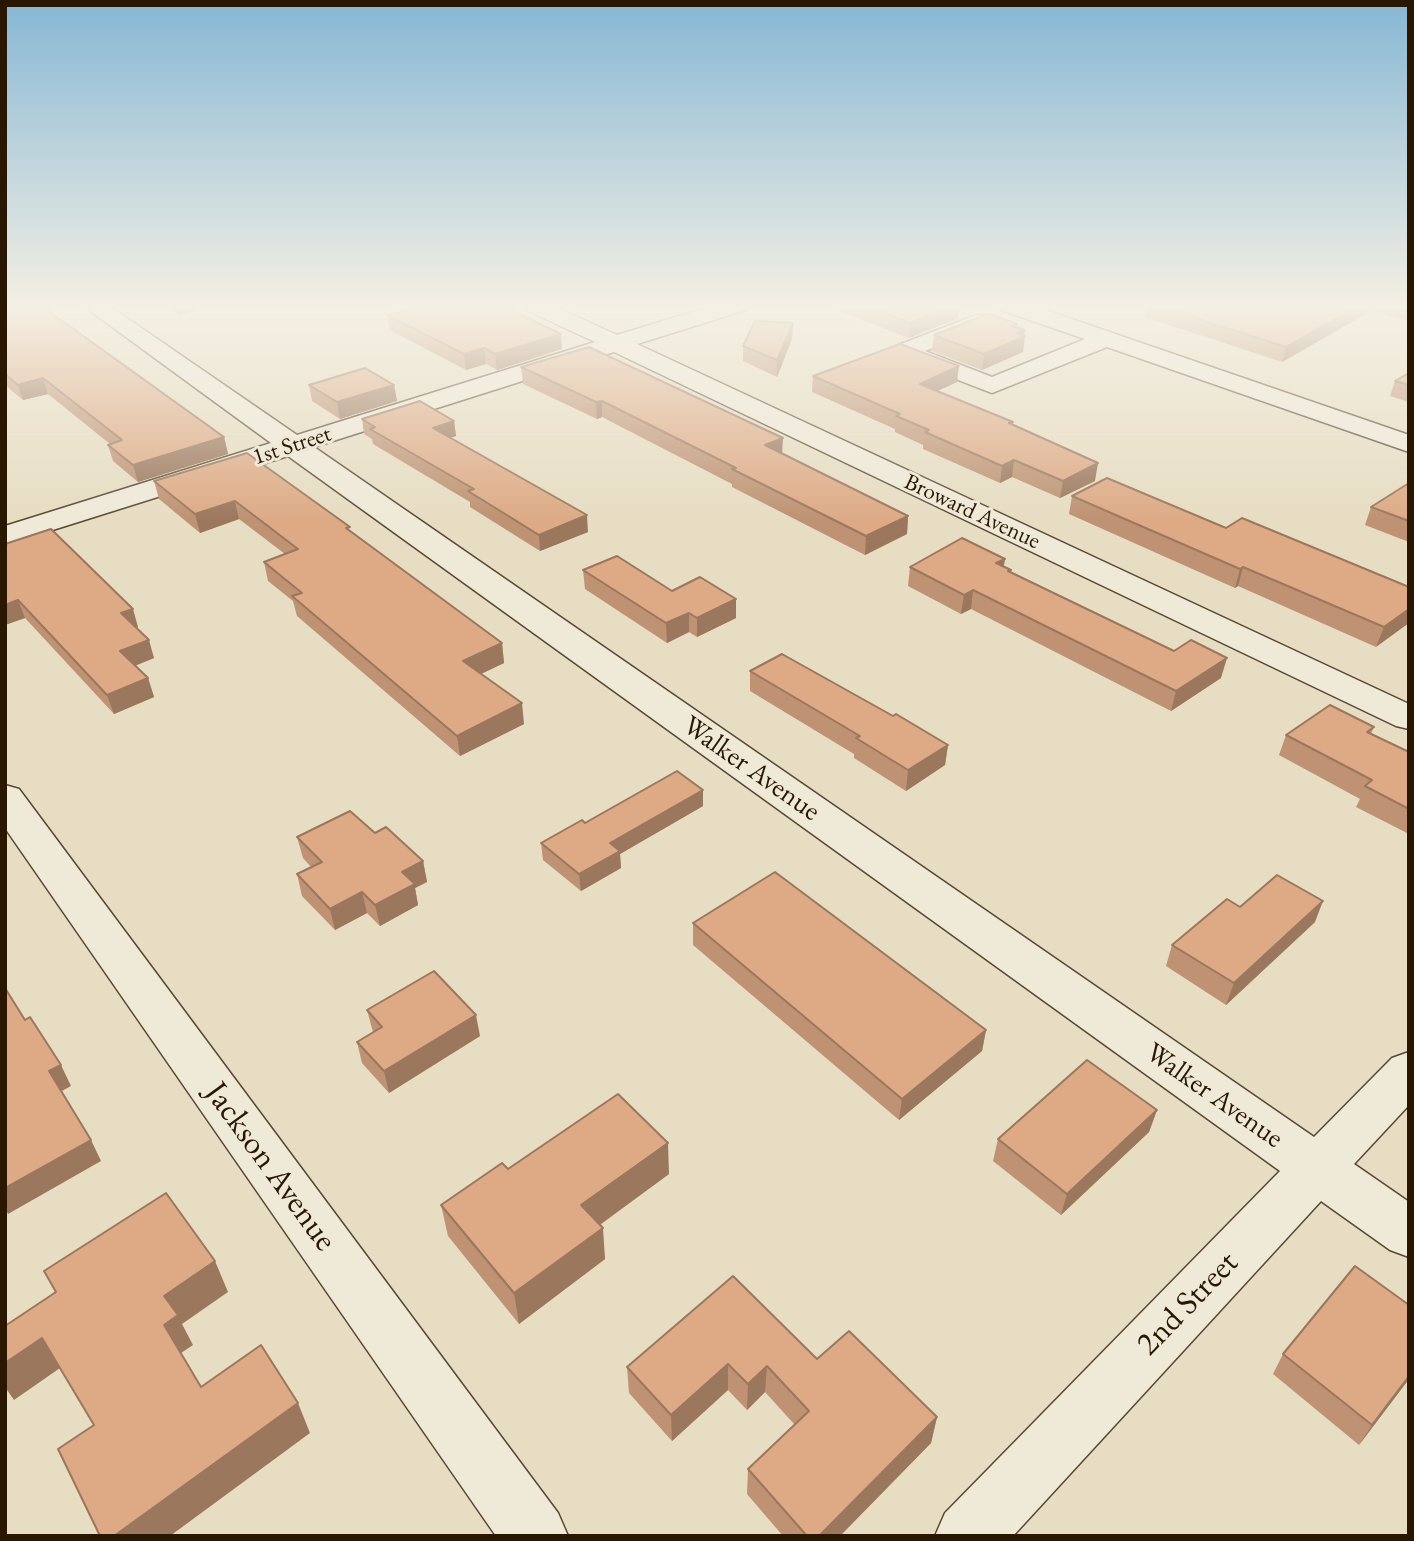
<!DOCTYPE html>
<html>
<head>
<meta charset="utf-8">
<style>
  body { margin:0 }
  #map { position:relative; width:1414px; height:1541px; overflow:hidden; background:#e7ddc3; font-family:"EB Garamond",serif }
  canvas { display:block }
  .frame { position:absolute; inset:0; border:7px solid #291701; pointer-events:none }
</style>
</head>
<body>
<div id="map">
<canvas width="1414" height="1541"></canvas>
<div class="frame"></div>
</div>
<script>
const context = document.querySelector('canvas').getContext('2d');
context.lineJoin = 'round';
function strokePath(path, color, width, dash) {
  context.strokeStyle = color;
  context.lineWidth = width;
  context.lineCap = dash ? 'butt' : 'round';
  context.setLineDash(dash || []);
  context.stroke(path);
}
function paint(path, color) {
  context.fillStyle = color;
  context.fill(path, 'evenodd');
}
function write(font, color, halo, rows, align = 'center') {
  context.font = font + ' "EB Garamond",serif';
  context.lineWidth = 6;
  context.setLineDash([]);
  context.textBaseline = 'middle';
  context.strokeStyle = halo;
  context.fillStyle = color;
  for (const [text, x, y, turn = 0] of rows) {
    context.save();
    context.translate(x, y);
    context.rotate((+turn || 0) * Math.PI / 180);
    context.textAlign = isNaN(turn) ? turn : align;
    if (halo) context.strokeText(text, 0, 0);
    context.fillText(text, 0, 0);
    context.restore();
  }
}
const minor = new Path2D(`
  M82,305H108L297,435L595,342L526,310L523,305H552L617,335L715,305H749L746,310L637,344L1409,704V729L1396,726L614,352L314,447L1314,1137L1392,1058L1409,1052V1105L1354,1164L1409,1202V1257L1390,1250L1321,1201L1013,1536H935L945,1513L1280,1171L288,456L5,545V526L271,443Z
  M998,305H1031L1409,435V452L1107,347L992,393L896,356L892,351L896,346L976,315H992L995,320L992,325L925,351L992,377L1085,339L1001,310Z
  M5,785L19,789L558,1513L568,1536H496L5,828Z`);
strokePath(minor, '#584832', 3);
paint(minor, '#efe9d8');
paint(new Path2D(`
  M5,305L50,310L51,313L224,437L228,454L138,482L113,461L108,445L110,444L48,394L23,400L5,385Z
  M164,305H218L180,315Z
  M823,305H959L958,318L909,338Z
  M1148,305H1409V321L1371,311L1282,362L1145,317Z
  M387,315L562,349L497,370L486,364L466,370L390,330Z
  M793,323L792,339L777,377L743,361V346Z
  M934,335L1024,336L1023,352L982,370L932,351Z
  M521,367L782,454L908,516L907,534L865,555L732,487V484L602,417L597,419L523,384Z
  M1409,373V402L1390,396L1395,381Z
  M813,376L957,382L937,391L1013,422V425L1095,481L1060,498L1012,477L1000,483L923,449V445L895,432V429L812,392Z
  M309,385H394L397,401L340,419L312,401Z
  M362,419L454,421L456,436L450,438L588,532L540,551L470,507V502L373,444L372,439L364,434Z
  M247,453L351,532L502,643L504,663L481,674L524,724L460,756L297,616L293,601L268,581L264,562L285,554L239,519L200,533L159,499L154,481Z
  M1409,483V542L1365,525L1371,507Z
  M1072,496L1226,528L1409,587L1376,647L1238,586L1235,588L1069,514Z
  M5,544L138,627L136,628L154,658L135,666L148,678L154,697L114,714L25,618L5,625Z
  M1005,559L1003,566L1011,570L1010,573L1221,678L1171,711L971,609L961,614L908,586L910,567Z
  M583,570L672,591L736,618L697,637L689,632L667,643L585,589Z
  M750,671L893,716L948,745L945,765L906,791L854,758V754L750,691Z
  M1374,727L1371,734L1409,752V834L1356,807L1360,799L1279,755L1286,735Z
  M703,790V806L620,854L621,868L581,891L543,860L541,843L585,823Z
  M375,833L423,861L427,882L415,888L418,905L380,926L367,913L335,930L302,896L297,874L311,867L303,858L297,837Z
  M1240,907L1315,922L1226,1005L1166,966L1172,945Z
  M693,923L986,1030L982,1051L899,1120L693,945Z
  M367,1010L480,1036L389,1093L362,1063L357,1042L373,1032Z
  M1157,1110L1149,1132L1061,1215L993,1161L998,1139Z
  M508,1169L669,1174L600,1225L605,1259L519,1324L448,1236L441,1205Z
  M1409,1305V1379L1359,1445L1273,1374L1283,1354Z
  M817,1359L937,1417L931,1443L840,1536H783L747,1494L748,1469L795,1425L765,1392L747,1410L728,1390L672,1441L629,1393L627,1367Z`), '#be9272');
paint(new Path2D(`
  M178,305H218L180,315Z
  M955,305H959L958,318L909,338L910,323Z
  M1360,305H1373L1371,311L1282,362L1286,347Z
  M793,323L792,339L777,377V360Z
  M1025,330L1024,337L1025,336L1023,352L982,370L984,354L1017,333Z
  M561,334L562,349L497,370L495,354Z
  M484,348L486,364L466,370L464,354Z
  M959,366L957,382L918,400L920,384Z
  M43,378L48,394L23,400L18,385Z
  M394,385L397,401L340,419L337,402Z
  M602,401V417L597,419L596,402Z
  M454,421L456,436L435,443L433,428Z
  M224,437L228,454L138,482L133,465Z
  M783,438L782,456L765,445Z
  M1014,460L1012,477L1000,483L1002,466Z
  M1098,463L1095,481L1060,498L1063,481Z
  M235,501L239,519L200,533L195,514Z
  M587,515L588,532L540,551L539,535Z
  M908,516L907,534L865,555L866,536Z
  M1005,559L1002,578L996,563Z
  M1243,567L1238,586L1235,588L1240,569Z
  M973,590L971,609L961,614L964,595Z
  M736,599V618L697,637V618Z
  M18,600L25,618L5,625V605Z
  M133,609L138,627L127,632L121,613Z
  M1409,609V623L1376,647L1384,627Z
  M689,613V632L667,643L666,623Z
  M149,640L154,658L126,669L120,651Z
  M502,643L504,663L466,681L463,661Z
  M1227,658L1221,678L1171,711L1176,691Z
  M148,678L154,697L114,714L107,695Z
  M522,703L524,724L460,756L457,736Z
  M948,745L945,765L906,791L908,770Z
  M703,790V806L620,854L621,868L581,891L579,874L610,843Z
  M423,861L427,882L415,888L418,905L380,926L375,905L402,872Z
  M362,892L367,913L335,930L330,909Z
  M1323,901L1315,922L1226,1005L1234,983Z
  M476,1015L480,1036L389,1093L384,1071Z
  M986,1030L982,1051L899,1120L902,1099Z
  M61,1065L71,1086L60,1092L49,1071Z
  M1157,1110L1149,1132L1061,1215L1067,1194Z
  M91,1140L101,1161L8,1214L5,1208V1188Z
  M668,1143L669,1174L584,1236L581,1205Z
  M603,1228L605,1259L519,1324L514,1293Z
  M215,1261L228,1292L182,1324L193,1345L178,1355L164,1325V1296Z
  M42,1338L60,1368L14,1400L5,1387V1363Z
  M728,1364V1390L672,1441L671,1415Z
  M767,1366L765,1392L747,1410L748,1384Z
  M1409,1376V1379L1359,1445L1372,1425Z
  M298,1403L310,1433L170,1536H114Z
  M937,1417L931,1443L840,1536H819Z`), '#9b775d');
const building = new Path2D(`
  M5,305H44L50,310H47L224,437L133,465L108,445L122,440L43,378L18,385L5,374Z
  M423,305H500L561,334L495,354L484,348L464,354L387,315Z
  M864,305H955L910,323Z
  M1154,305H1360L1286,347Z
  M989,314L1017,324L1012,326L1025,330L1017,333L1025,336L984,354L934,335Z
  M755,321L793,323L777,360L743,346Z
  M900,344L959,366L920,384L1013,422L1009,423L1098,463L1063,481L1014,460L1002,466L925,432L929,430L896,416L900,414L813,376Z
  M589,347L783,438L765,445L908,516L866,536L732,469L736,468L602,401L596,402L521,367Z
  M365,368L394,385L337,402L309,385Z
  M1409,373V385L1395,381Z
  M420,401L454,421L433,428L587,515L539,535L468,491L474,489L370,429L375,427L362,419Z
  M247,453L350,527L346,528L502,643L463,661L522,703L457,736L292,596L302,593L264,562L298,549L235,501L195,514L154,481Z
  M1107,478L1226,528L1242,518L1409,587V609L1384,627L1243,567L1240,569L1072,496Z
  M1409,483V521L1371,507Z
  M51,529L133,609L121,613L149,640L120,651L148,678L107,695L18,600L5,605V544Z
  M962,538L1005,559L996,563L1011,570L1008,571L1174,651L1191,640L1227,658L1176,691L973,590L964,595L910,567Z
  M617,556L672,591L700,577L736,599L697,618L689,613L666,623L583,570Z
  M782,654L893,716L896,714L948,745L908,770L856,738L860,736L750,671Z
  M1330,705L1374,727L1367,732L1409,752V809L1365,786L1372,780L1286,735Z
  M677,771L703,790L610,843L620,851L579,874L541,843L582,820L585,823Z
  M350,811L375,833L386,827L423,861L402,872L415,884L375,905L362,892L330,909L297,874L322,862L297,837Z
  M775,872L986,1030L902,1099L693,923Z
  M1277,875L1323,901L1234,983L1172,945L1227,899L1240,907Z
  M434,971L476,1015L384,1071L357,1042L382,1027L367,1010Z
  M5,988L25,1020L30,1017L61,1065L49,1071L91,1140L5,1188Z
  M1087,1060L1157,1110L1067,1194L998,1139Z
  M618,1094L668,1143L581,1205L603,1228L514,1293L441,1205L502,1163L508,1169Z
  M166,1193L215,1261L164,1296L178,1315L164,1325L201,1387L261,1345L298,1403L114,1536H100L58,1449L94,1425L42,1338L5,1363V1326L56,1292L44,1271Z
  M1355,1266L1409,1305V1376L1372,1425L1283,1354Z
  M733,1276L817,1359L849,1331L937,1417L819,1536H807L748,1469L809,1411L767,1366L748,1384L728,1364L671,1415L627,1367Z`);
paint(building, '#ddaa85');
strokePath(building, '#9b775d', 2);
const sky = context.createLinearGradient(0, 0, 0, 521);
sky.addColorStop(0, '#87b7d4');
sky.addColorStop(0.59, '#f4f0e4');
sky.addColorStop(1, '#f4f0e400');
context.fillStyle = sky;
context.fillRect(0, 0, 1414, 521);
write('23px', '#291701', '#efe9d8', [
  ["1st Street",292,446,-18],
  ["Broward Avenue",972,512,25]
]);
write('28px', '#291701', '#efe9d8', [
  ["Walker Avenue",751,769,35],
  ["Walker Avenue",1214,1096,35]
]);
write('33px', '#291701', '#efe9d8', [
  ["Jackson Avenue",270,1167,54],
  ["2nd Street",1188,1304,-46]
]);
</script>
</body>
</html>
